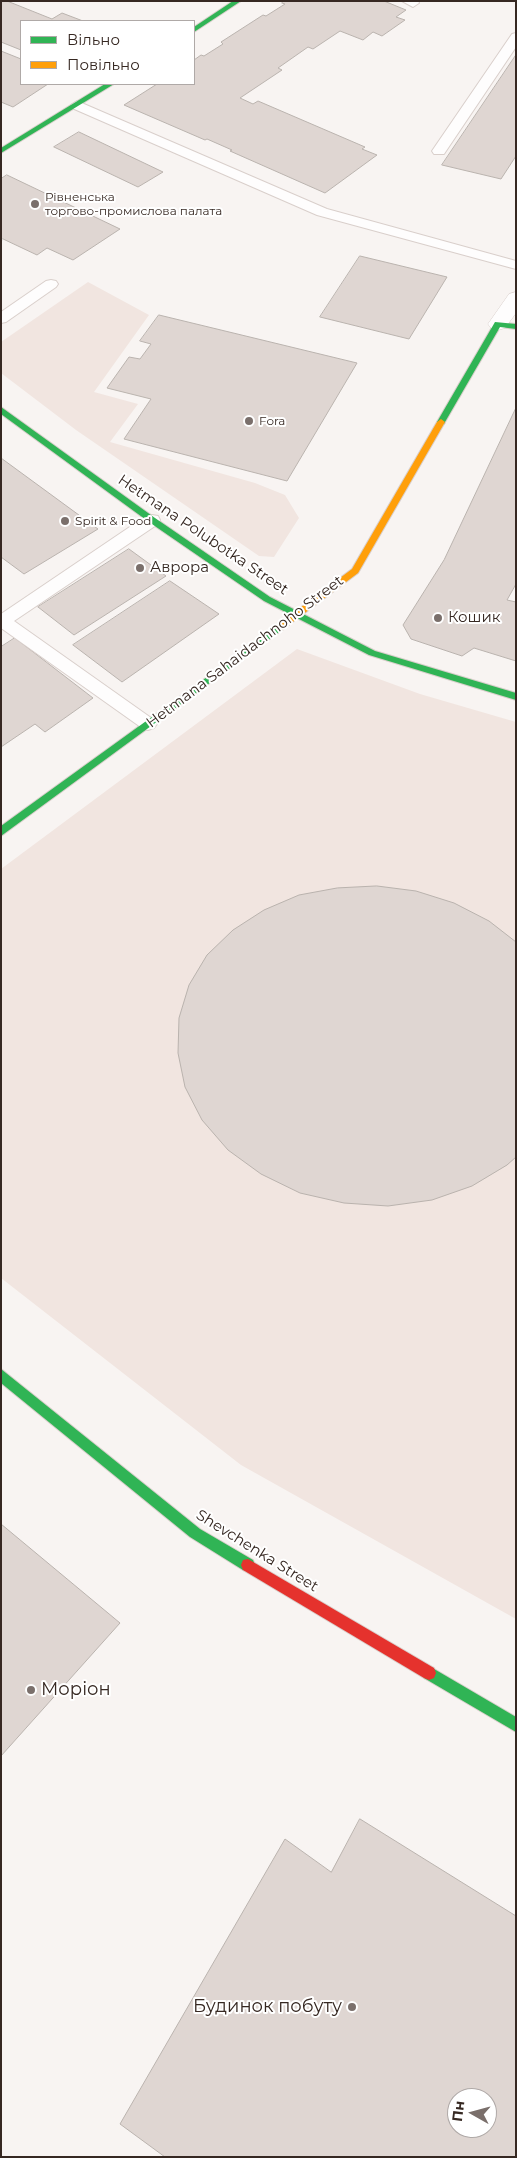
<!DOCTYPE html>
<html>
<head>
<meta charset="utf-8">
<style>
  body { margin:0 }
  #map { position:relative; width:517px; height:2158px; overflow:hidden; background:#f8f4f2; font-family:Montserrat,sans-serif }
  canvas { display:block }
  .frame { position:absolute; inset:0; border:2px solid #362822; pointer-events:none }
  .legend { position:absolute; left:20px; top:20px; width:175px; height:65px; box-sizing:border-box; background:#fff; border:1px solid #afa9a7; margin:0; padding:6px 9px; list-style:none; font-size:15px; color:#362822 }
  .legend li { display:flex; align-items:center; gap:10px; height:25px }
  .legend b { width:25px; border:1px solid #afa9a7 }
  .north { position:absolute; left:447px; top:2088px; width:50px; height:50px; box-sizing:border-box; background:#fff; border:1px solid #afa9a7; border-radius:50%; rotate:277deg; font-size:14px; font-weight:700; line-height:20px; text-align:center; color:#362822 }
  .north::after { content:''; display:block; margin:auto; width:18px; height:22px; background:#7a6f6b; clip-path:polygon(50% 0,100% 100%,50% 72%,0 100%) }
</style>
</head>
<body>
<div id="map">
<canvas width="517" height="2158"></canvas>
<div class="frame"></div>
<ul class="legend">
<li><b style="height:6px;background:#30b455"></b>Вільно</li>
<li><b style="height:6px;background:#ff9f0a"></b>Повільно</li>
</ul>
<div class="north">Пн</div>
</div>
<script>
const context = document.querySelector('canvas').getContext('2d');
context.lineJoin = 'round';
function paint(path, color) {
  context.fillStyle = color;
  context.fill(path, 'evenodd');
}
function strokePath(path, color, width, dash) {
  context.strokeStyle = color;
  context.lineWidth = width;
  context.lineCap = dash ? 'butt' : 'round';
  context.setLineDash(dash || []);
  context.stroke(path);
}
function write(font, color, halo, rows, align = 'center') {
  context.font = font + ' Montserrat,sans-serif';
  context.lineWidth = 4;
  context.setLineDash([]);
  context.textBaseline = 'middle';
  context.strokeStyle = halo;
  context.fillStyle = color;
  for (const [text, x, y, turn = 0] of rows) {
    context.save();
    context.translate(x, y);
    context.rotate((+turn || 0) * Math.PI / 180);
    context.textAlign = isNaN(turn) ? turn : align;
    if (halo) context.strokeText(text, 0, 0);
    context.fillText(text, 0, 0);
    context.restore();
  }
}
paint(new Path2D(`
  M88,282L149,315L94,392L138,404L110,442L255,483L285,495L299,518L274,557L259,556L76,430L1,373V342Z
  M297,649L420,694L516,722V1619L241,1465L1,1278V869Z`), '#f1e5e0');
const building = new Path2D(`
  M1,1H7L52,19L62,13L83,21H21V50L1,42Z
  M284,1H384L406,10L396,17L405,20L382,36L373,32L363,40L340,31L313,49L308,47L278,68L282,70L240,98L253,104L258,101L365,147L362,149L377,155L325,193L230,151L232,150L207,139L205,140L124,105L157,84H194V60L201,55L204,56L223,44L221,42L263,15L266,16L285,4L282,3Z
  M1,51L21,59V84H48L13,107L1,102Z
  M516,55V156L501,179L442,165Z
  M79,132L163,172L138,187L54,147Z
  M7,175L120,229L73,260L47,248L37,255L1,238V179Z
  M360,256L447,277L409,339L320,317Z
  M159,315L357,363L287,481L124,439L151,399L107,388L129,357L140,359L151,344L140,341Z
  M516,408V584L507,600L516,602V661L474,648L462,656L411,639L403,625L444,560Z
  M1,458L98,529L24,574L1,557Z
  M129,549L166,576L74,635L38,607Z
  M170,581L219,614L122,682L73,645Z
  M15,638L93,698L45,732L35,724L1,747V647Z
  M377,886L416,891L454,903L489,921L516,942V1157L507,1165L472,1186L432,1200L388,1206L344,1203L300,1193L261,1174L228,1150L202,1120L185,1087L178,1053L179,1018L189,985L207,955L233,930L264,910L299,895L337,888Z
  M1,1524L120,1623L1,1756Z
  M360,1819L516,1916V2157H165L120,2124L285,1839L331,1872ZM457,2098H487V2128H457Z`);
paint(building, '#dfd6d2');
strokePath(building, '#bab3ae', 1);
const lane = new Path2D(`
  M402,1H418L419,3L413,7Z
  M516,33V47L446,151L444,154H434L432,151L512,34Z
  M77,101L327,209L516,261V269L317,215L72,108L71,105Z
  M51,280L56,281L58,284L56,287L6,322L1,323V312L46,281Z
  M152,515L158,516L160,520L158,524L14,621L154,720L157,724L154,728L148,730L142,728L1,628V614L146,516Z`);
const street = new Path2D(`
  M516,292V313L505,328L498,330L491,328L488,324L509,294Z`);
const fast = new Path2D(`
  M233,1H241L194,32V27Z
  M105,84H114L1,153V148Z
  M495,322L516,324V329L500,327L445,422L444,424H438L437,422Z
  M1,407L155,518L270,597L375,651L516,693V700L369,655L264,601L149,522L1,414Z
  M279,625L284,628L282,630L1,836V826Z
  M1,1369L200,1529L253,1560L255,1565L253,1570L248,1571L243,1570L190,1537L1,1383Z
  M429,1666L516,1717V1732L424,1678L422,1673L424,1668Z`);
const slow = new Path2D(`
  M441,419L445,422L358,573L282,630H276V626L352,569L437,422Z`);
const jam = new Path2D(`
  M248,1559L434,1668L436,1673L434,1678L429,1680L424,1678L243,1570L241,1565L243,1560Z`);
strokePath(lane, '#d9cfcb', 2);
strokePath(street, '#d9cfcb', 1);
strokePath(fast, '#d9cfcb', 2);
strokePath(slow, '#d9cfcb', 2);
strokePath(jam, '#d9cfcb', 2);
strokePath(new Path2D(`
  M1,240L3,239`), '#e1e0de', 2, [2, 2.5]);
paint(lane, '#fefdfd');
paint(street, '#fefdfd');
paint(fast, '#30b455');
paint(slow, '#ff9f0a');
paint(jam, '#e5322d');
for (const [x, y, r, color] of [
  [35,204,5,"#7a6f6b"],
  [249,421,5,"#7a6f6b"],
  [65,521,5,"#7a6f6b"],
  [140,568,5,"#7a6f6b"],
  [438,618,5,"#7a6f6b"],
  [31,1690,5,"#7a6f6b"],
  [352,2007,5,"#7a6f6b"]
]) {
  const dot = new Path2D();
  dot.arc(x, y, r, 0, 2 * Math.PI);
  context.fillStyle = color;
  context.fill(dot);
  strokePath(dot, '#fff', 2);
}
write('12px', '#362822', '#fff', [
  ["Рівненська",45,197],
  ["торгово-промислова палата",45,211],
  ["Fora",259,421],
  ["Spirit & Food",75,521]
], 'left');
write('15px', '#362822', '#fff', [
  ["Hetmana Polubotka Street",203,535,34],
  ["Hetmana Sahaidachnoho Street",245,652,-37],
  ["Shevchenka Street",257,1551,32]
]);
write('15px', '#362822', '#fff', [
  ["Аврора",150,568],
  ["Кошик",448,618]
], 'left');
write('18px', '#362822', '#fff', [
  ["Моріон",41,1690],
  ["Будинок побуту",342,2007,"right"]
], 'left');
</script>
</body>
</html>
